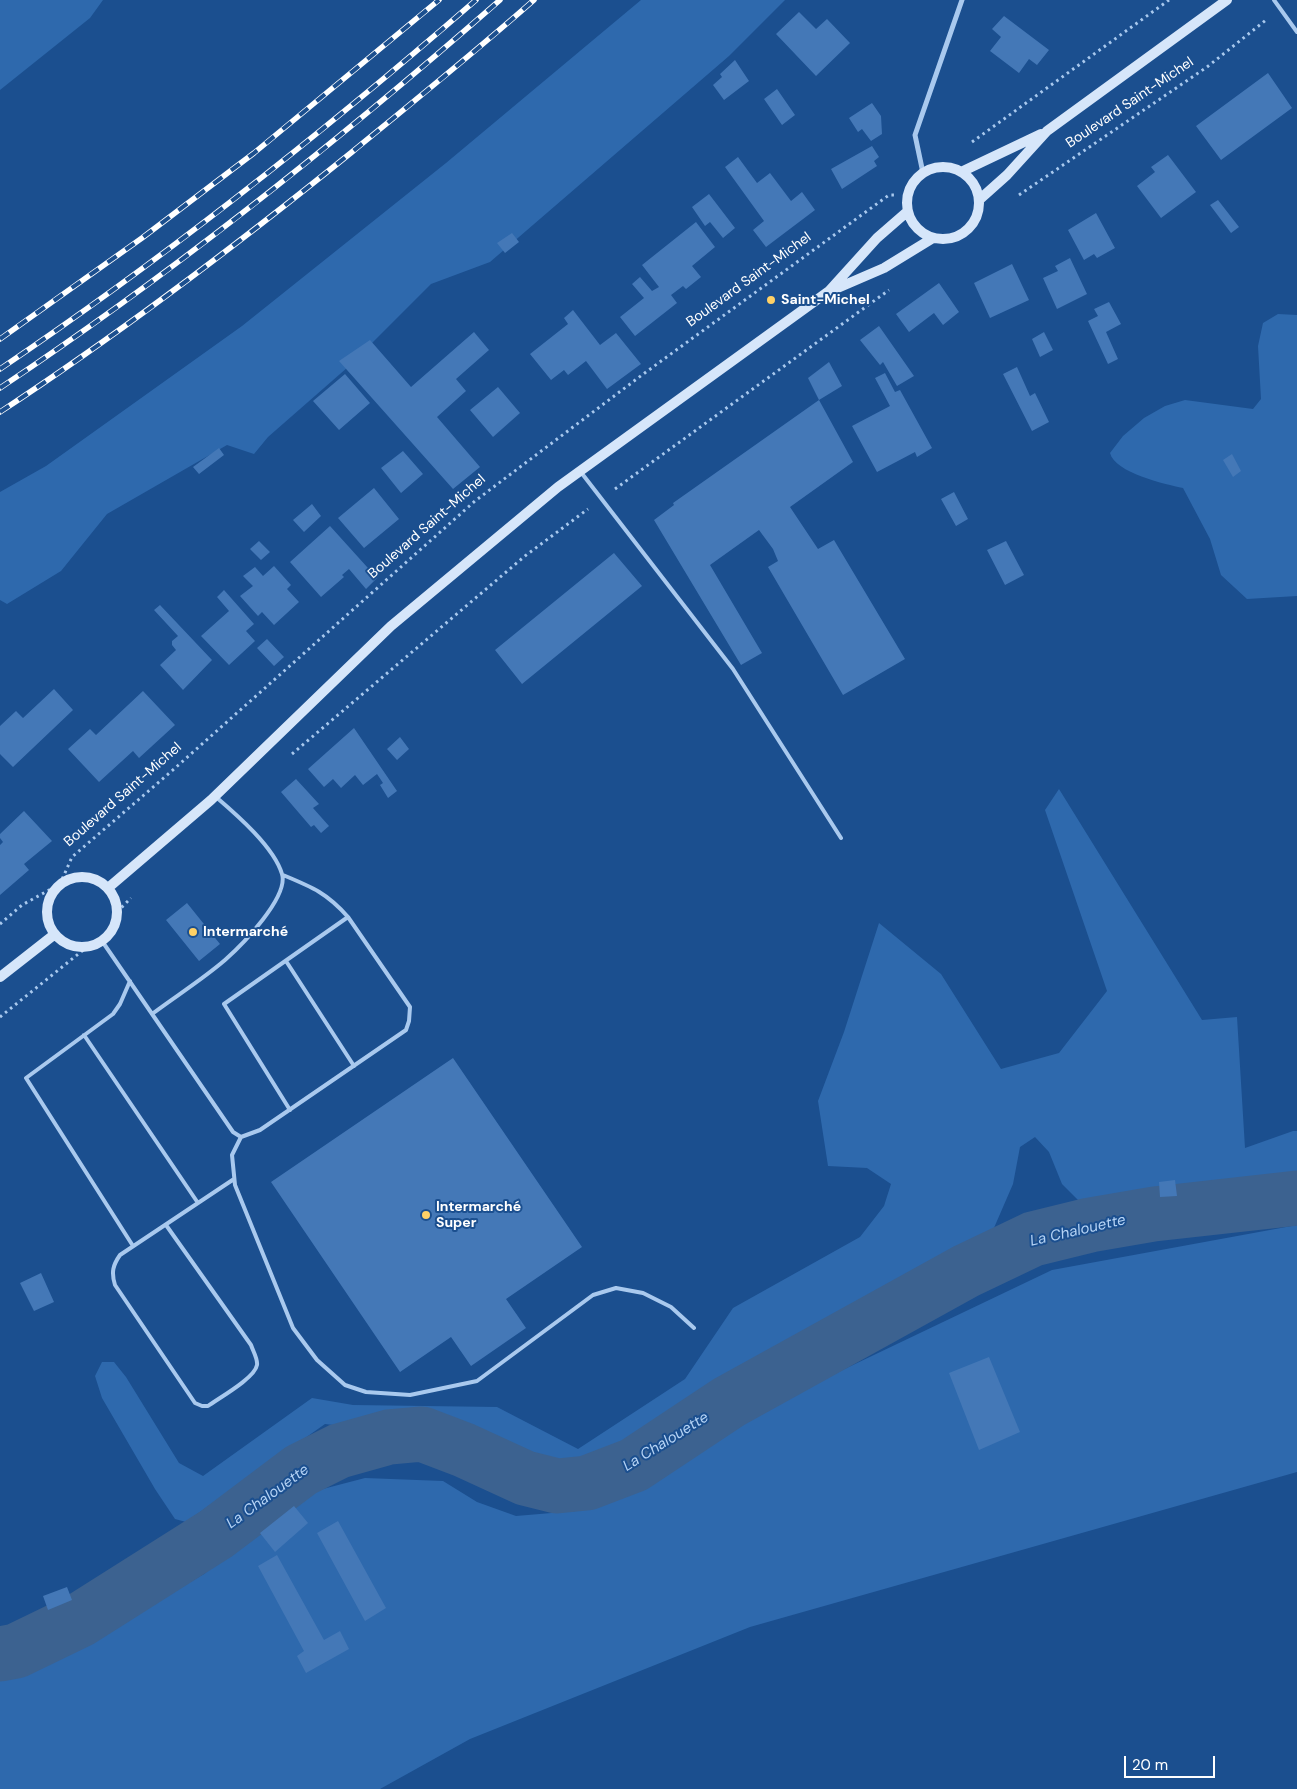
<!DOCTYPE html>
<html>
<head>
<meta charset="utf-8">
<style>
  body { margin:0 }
  #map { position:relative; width:1297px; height:1789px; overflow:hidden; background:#1b4f8f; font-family:"DM Sans",sans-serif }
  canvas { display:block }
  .scale { position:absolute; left:1124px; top:1756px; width:91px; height:22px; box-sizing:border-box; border:2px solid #fff; border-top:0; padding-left:6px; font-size:15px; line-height:18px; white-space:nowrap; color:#fff; -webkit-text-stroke:4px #1b4f8f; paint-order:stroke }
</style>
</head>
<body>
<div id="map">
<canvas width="1297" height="1789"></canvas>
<div class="scale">20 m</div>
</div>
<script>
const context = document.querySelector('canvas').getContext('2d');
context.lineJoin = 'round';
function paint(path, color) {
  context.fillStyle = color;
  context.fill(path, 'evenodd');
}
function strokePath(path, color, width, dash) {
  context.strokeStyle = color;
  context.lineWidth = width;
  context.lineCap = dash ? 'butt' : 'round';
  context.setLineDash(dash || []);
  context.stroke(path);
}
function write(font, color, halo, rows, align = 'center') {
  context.font = font + ' "DM Sans",sans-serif';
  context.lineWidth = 4;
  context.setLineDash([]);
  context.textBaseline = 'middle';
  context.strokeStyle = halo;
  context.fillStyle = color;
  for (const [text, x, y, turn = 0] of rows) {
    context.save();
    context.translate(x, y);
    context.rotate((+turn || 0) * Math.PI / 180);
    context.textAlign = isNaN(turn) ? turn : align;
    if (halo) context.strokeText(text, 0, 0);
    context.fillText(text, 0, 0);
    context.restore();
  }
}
paint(new Path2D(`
  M0,0H103L90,18L0,90Z
  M641,0H785L729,56L490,262L431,284L348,367L268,437L254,454L227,445L107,514L61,571L7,604L0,600V492L46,466L242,326L446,163Z
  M1278,314L1297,315V596L1247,599L1221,575L1210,539L1183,488C1165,484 1115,473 1110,453L1123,436L1144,418L1165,406L1185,400L1253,409L1261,399L1258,346L1263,323Z
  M1059,789L1202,1020L1237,1017L1245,1148L1293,1131H1297V1190L1253,1194L1221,1185L1086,1208L1062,1184L1049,1152L1035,1137L1020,1147L1013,1184L987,1244L885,1303L780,1356L656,1434L579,1476L542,1474L506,1458L409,1425L366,1429L325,1424L186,1522L175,1519L155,1489L102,1398L95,1376L102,1362H114L126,1377L179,1463L203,1476L312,1398L353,1405L497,1407L578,1449L685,1379L733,1308L860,1237L884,1206L891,1184L867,1168L828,1166L818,1101L844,1032L879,923L941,974L1001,1069L1059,1053L1107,991L1045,810Z
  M1297,1225V1472L750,1627L470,1739L380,1789H0V1676L35,1670L204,1574L296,1496L365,1478L443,1481L477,1502L516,1516L575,1511L613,1501L717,1433L832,1375L1052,1270Z`), '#2e69ad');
strokePath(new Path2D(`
  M0,1654L16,1651L80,1620L216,1534L301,1470L339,1451L389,1437L422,1434L464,1450L525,1478L557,1486L587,1483L634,1465L729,1402L966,1271L1033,1239L1090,1225L1154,1214L1297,1198`), '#3c6290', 55);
paint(new Path2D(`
  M799,12L816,29L827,19L850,43L816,76L776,34Z
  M1004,16L1049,50L1037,65L1029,59L1019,73L990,51L1001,37L992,29Z
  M735,60L749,81L724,100L713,85L722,77L720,74Z
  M1268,73L1292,108L1221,160L1196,126Z
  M777,89L795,115L782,125L764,99Z
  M872,103L881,116L882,134L871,141L862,129L858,132L849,118Z
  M872,146L879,157L874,161L877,166L842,189L831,169Z
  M1168,155L1196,192L1161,218L1137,186L1155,172L1151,167Z
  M738,157L757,183L770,173L791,201L802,192L815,210L766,247L753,230L764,221L725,167Z
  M709,194L735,228L723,238L710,222L705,226L692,207Z
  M1218,200L1239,227L1231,233L1210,205Z
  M1096,213L1115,248L1097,258L1094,254L1084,260L1068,230Z
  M696,222L715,247L692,266L701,277L686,289L683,286L671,295L677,303L635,336L620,317L644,298L632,284L640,277L652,291L659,287L642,265Z
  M512,233L519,242L505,253L497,243Z
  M1070,258L1087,294L1057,309L1043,278L1058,271L1055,266Z
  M1012,264L1029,300L990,318L974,283Z
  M939,283L959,312L943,325L934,313L909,332L896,314Z
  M1109,302L1121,324L1106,332L1118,359L1108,364L1088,321L1098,316L1094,309Z
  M573,310L600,345L616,333L641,364L607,389L586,361L568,375L564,370L551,380L530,354L568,324L564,318Z
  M879,326L914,376L897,386L883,362L880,365L860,340Z
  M474,332L489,350L456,379L466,391L437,417L480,467L453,489L339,361L370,340L411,387Z
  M1044,332L1053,350L1040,357L1032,339Z
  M829,362L842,386L819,400L808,378Z
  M1017,367L1030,396L1035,393L1049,422L1032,431L1003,374Z
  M885,373L895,392L900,390L932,448L917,457L915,452L877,472L852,426L890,406L875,378Z
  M345,374L370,403L339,430L313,401Z
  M498,387L520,413L493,437L470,410Z
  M819,400L853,462L790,507L818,549L834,540L905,659L843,695L768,567L778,561L773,549L759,530L710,565L762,653L741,665L654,520L674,505L673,503Z
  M219,448L224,455L199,474L193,467Z
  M403,451L423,474L401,493L381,468Z
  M1232,454L1241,471L1233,477L1223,460Z
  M374,488L399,519L364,548L338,518Z
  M954,492L968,519L956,526L941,499Z
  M312,504L321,516L304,532L293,520Z
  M330,526L377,578L366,589L349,569L342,575L344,577L321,597L290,562Z
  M259,541L270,552L261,560L250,549Z
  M1006,541L1024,575L1005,585L987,550Z
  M614,553L642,586L522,684L495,650Z
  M274,566L291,585L287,589L299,602L274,625L262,612L258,616L240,596L253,586L243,576L255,567L263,576Z
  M224,590L254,624L246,631L255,641L229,665L201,636L229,611L217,597Z
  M160,605L212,660L183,690L160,665L176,650L172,645V641L178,636L154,610Z
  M267,639L284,657L274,666L257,648Z
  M54,689L73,710L13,767L0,754V726L16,711L23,718Z
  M143,691L175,725L139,758L133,751L99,782L68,749L90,729L96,735Z
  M354,728L397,791L388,798L380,785L383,783L377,774L363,785L355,775L341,788L333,779L324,787L308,769Z
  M400,737L409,749L397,760L387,749Z
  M296,779L319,804L313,808L329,826L321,833L314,825L311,827L281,792Z
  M24,811L52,841L24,864L29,870L0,895V845L3,842L0,838V834Z
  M187,903L220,944L199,961L166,920Z
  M453,1058L582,1247L506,1299L526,1328L471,1366L451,1337L400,1372L271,1182Z
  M1175,1180L1177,1196L1160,1197L1159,1182Z
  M41,1273L54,1302L34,1311L20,1283Z
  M989,1357L1020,1432L979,1450L949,1373Z
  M294,1506L308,1523L275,1552L260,1533Z
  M338,1521L386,1608L365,1621L317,1533Z
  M277,1555L324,1640L340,1631L349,1649L306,1673L297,1656L304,1651L258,1566Z
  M67,1587L72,1600L48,1610L43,1596Z`), '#4478b7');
strokePath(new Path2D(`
  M972,142L1169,0
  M1019,195L1207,67L1266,20
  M615,489L889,290
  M292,754L525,556L588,509
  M117,912L131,898
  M0,924L22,905L60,884L72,857L174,769L475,501L642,375L889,195H894
  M0,1017L87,947`), '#a9c9ee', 3, [2.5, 4]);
strokePath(new Path2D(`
  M1274,0L1297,32
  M580,471L733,669L841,838
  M102,941L233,1132L241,1137L260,1130L406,1030L409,1021L410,1007L348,917C327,893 312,887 283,875
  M286,961L354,1066
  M130,981L120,1004L113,1014L26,1078L133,1246
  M152,1014C176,996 203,979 225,960C242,945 289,897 282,874C274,847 237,815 216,797
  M84,1035L198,1203
  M290,1110L224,1004L348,917
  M241,1137L232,1155L235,1185L293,1328L317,1360L345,1385L366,1392L410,1395L477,1381L593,1295L616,1288L643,1293L671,1307L694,1328
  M166,1225L251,1345C253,1351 258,1359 257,1365C255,1378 219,1398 208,1406H202L195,1403L115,1285C111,1272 113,1265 120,1255L234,1179`), '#a9c9ee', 4);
strokePath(new Path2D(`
  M923,173L915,135L962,0`), '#a9c9ee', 5);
strokePath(new Path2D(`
  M907 203a36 36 0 1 1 72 0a36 36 0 1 1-72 0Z
  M961,172L1041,134
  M979,200L1007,175L1047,131L1227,0
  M833,290L884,268L933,238
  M47 912a35 35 0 1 1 70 0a35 35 0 1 1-70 0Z
  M108,888L211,800L391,626L558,487L829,291L877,238L908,211
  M0,977L55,934`), '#d6e6fa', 10);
const rail = new Path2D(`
  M0,339L142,238L254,153L439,0
  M0,369C166,257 324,132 476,0
  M0,388C176,271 341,139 500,0
  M0,412C122,332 238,244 352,152C413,102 475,52 534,0`);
strokePath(rail, '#fff', 5.5);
strokePath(rail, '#1b4f8f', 4, [11]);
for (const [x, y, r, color] of [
  [771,300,5,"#ffd166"],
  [193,932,5,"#ffd166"],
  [426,1215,5,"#ffd166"]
]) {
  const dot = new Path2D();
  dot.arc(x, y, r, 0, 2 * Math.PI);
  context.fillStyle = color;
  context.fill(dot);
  strokePath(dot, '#1b4f8f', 2);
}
write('14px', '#fff', '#1b4f8f', [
  ["Boulevard Saint-Michel",1130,103,-34],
  ["Boulevard Saint-Michel",749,280,-36],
  ["Boulevard Saint-Michel",427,527,-41],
  ["Boulevard Saint-Michel",123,795,-41]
]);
write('bold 14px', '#fff', '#1b4f8f', [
  ["Saint-Michel",781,300],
  ["Intermarché",203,932],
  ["Intermarché",436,1207],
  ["Super",436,1223]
], 'left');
write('italic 15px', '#b5d3f5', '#1b4f8f', [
  ["La Chalouette",1078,1231,-13],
  ["La Chalouette",666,1442,-32],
  ["La Chalouette",268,1497,-36]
]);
</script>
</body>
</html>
